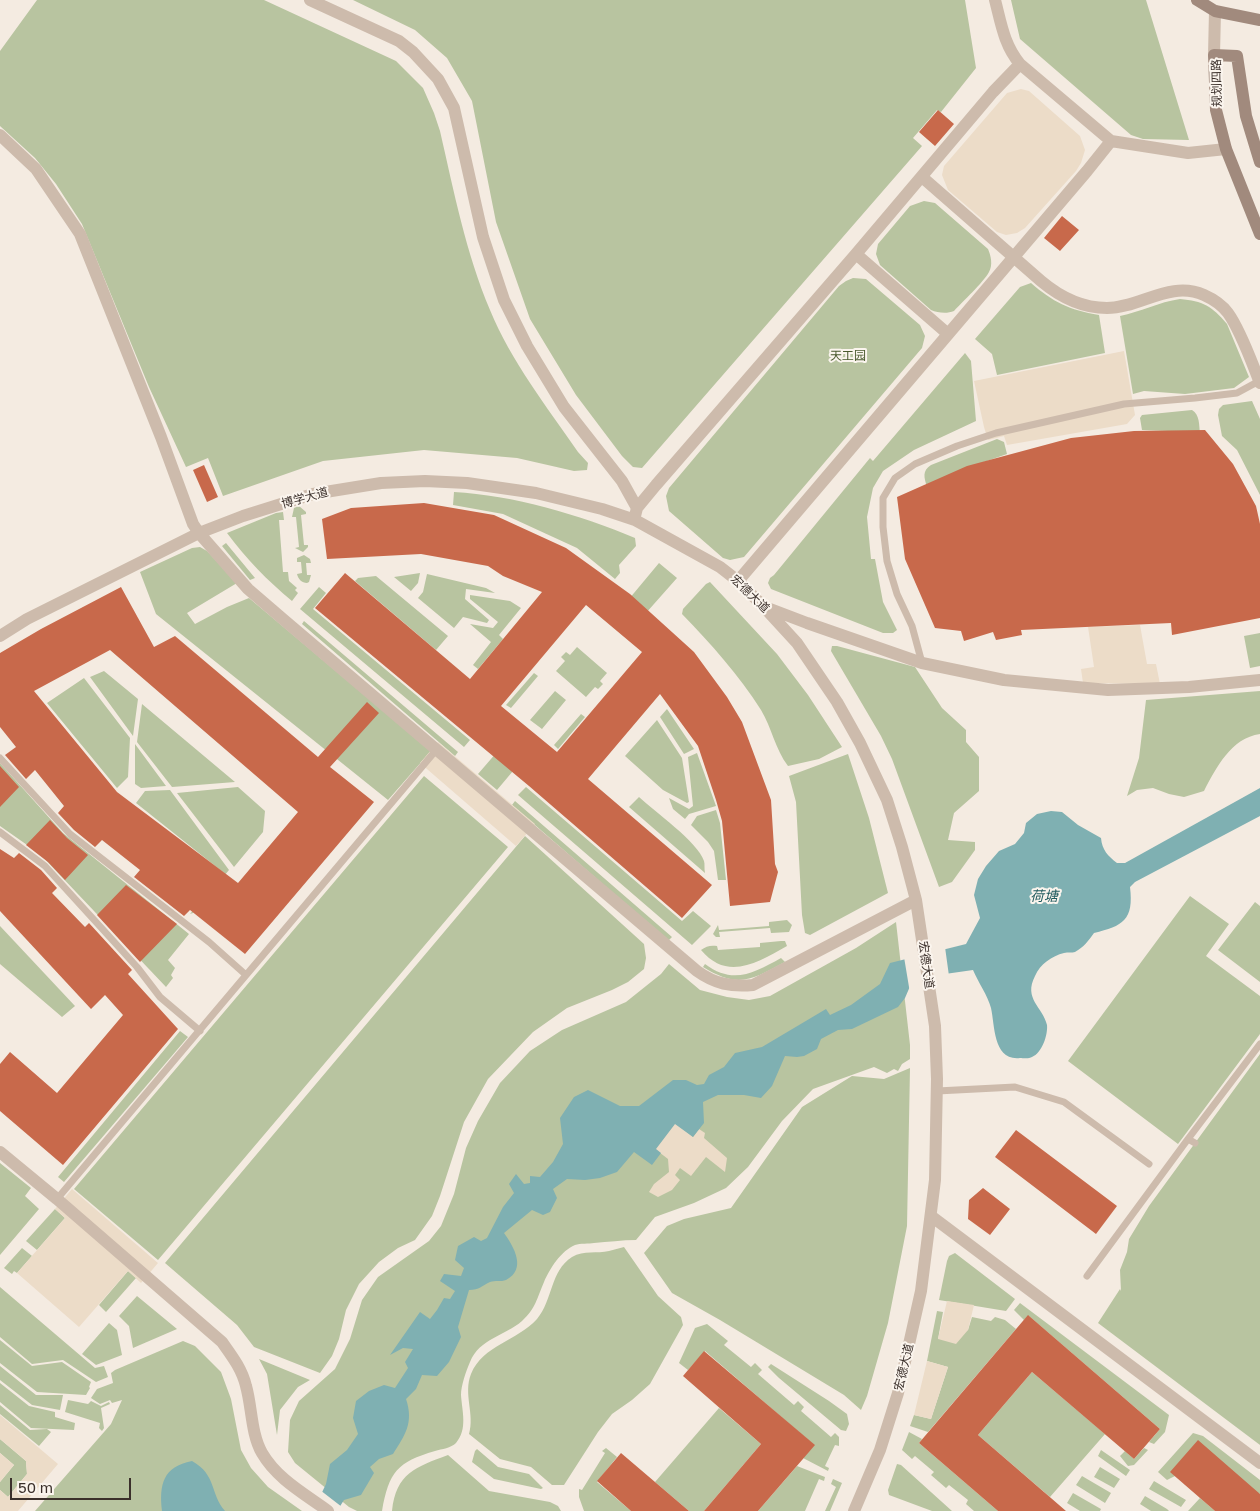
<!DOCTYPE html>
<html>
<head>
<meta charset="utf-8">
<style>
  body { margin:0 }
  #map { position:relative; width:1260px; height:1511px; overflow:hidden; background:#f4ebe1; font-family:"Golos Text",sans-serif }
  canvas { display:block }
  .scale { position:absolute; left:10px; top:1478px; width:121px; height:22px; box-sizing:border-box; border:2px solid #3b302b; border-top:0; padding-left:6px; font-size:15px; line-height:18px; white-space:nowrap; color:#3b302b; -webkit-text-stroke:4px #fbf5ee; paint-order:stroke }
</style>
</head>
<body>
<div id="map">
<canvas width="1260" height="1511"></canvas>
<div class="scale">50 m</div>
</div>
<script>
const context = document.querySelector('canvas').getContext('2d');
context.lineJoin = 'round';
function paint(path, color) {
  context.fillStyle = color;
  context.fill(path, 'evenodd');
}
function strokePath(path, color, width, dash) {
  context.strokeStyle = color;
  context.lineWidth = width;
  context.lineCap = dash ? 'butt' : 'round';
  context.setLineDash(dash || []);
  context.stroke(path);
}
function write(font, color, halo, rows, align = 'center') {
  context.font = font + ' "Golos Text","Noto Sans SC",sans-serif';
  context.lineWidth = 4;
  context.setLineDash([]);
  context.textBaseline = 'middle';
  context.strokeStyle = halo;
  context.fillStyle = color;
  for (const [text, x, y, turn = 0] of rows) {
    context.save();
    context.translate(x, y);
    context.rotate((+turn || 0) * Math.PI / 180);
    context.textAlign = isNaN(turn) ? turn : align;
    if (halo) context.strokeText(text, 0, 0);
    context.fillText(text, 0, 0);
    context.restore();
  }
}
paint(new Path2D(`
  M37,0H264L396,61L423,88L434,113L440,131C454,192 466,253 490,310C511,361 547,407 578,452L588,463L587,470L574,471L517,458L424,450L323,461L223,496L208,458L186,467L149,387L82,224L56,184L35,158L0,126V51Z
  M353,0H965L976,68L941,112L937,110L913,138L922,146L642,468L633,467L622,456L576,395L530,319L496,222L472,101L447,58L415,30Z
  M1011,0H1146L1189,140L1143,139L1131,135L1020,39Z
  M924,201L935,203L988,249C991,256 993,265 989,272C983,283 963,301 954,311C947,314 938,313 931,310L880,265L876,254L878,244L910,206Z
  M853,278L866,279L920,325L925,336L922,348L744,557L730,560L723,558L669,511L666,496L669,488L839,286L846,281Z
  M1031,283C1053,302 1069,310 1099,315L1105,353L997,375L992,354L975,339L1020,287Z
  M1180,299C1203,301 1212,306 1227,324L1249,377L1234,388L1185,394L1144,391L1133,394L1120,316C1140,312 1159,302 1180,299Z
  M965,353L971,361L976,421L914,450L883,471L873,488L867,517L871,559H875L883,602L897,630L893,633H883L771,589L768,583L770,578L774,575L870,458L873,461Z
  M1252,401L1260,419V495L1237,450L1222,436L1218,415L1219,409L1223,405Z
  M1192,410C1200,415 1199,425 1200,434L1193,432L1142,430L1140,418L1142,415Z
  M997,439L1004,442L1007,454L967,468L927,487C924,477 922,471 931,465Z
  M454,492C512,495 581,515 635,538L636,546L619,565L620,573L615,579L577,548L503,514L453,505Z
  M299,506L306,512V514L301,515L304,545H308V547L303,552L295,548L299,547L296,517H292L294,508Z
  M283,512L284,520H279L283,572H288L289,581L297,588L295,590L298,593L292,601C267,580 247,560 227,533L276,513Z
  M226,543L255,578L250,580L222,546Z
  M200,547L207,551L237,583L187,613L195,624L227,607L249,598L431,751L388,800L156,614L140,572L192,548Z
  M304,555L310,559L311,563H306L307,575H311L309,582L307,583C302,583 298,579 297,574L302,573L301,562H297V558Z
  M659,563L677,578L646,613L629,599Z
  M420,573L418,583L411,591L394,577Z
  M427,574L486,588L495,593L466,589L465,599L489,620L487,623L463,617L454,628L418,598L423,592Z
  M376,576L448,636L436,650L355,581L358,578Z
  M710,582L777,654L808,695L842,747L819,759L788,766C775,749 772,728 761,710C739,675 711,644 682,614L683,609L706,584Z
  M319,587L326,593L313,609L470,740L464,747L300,609Z
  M470,595L510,601L521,608L499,635L503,639L478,669L473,665L491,642L470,624L493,628L498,622L470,599Z
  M304,621L458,752L455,756L302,624Z
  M1260,633V666L1250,668L1244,636Z
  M832,646H837L915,667L942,708L966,730V742L979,757V791L954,813L948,840L975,842V850L952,882L939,887L892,759L881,736L831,651Z
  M577,647L607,673L600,681L603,684L598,689L595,687L586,697L556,671L565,661L561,657L566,652L570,655Z
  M104,671L138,699L133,736L90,677Z
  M534,673L538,676L511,708L506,705Z
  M84,678L130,738L128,777L117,788L47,703Z
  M555,691L566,700L542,729L530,720Z
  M1260,691V734C1231,738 1216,768 1204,791L1184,797L1169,794L1153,788L1137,790L1127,796L1139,758L1146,700Z
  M142,704L235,782L172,787L137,742Z
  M667,709L694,749L684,754L660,717Z
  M581,714L585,717L558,749L554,745Z
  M657,720L682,758L689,802L687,803L663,790L625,756Z
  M516,730L534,746L497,790L478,774Z
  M135,744L166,786L141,788L135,784Z
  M697,753L716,806L689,814L685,819L673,809L669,798L689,809L693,806L688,757Z
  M848,754L869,818L888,893L810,935L805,933L802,915L796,802L789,776Z
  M0,763L63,833L189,934L168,960L175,968L171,975L173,978L166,987L40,854L0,826Z
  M424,776L508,847L158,1260L74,1189Z
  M238,787L265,811L263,832L234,867L177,793Z
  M526,787L682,921L693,911L711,926L692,945L518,795Z
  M170,790L229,870L193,913L190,914L224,873L136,803L145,791Z
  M639,797C654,811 698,842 704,861C705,864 704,869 705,873L629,807Z
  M515,801L672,937L668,941L512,805Z
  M716,810L720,823L726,880H718L714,851L708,842L691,825L697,816Z
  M525,836L644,944L646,958L644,969L628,982L612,990L567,1008L533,1032L488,1079L464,1122L440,1196L432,1216L415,1240L398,1248L379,1262L359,1284L346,1310L339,1339L332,1356L320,1373L254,1347L237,1325L165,1263Z
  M1190,896L1229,924L1206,956L1260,996V1034L1178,1144L1068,1061Z
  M1255,902L1260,906V982L1218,950Z
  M787,920L792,925L789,932L771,933L770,928L719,932L720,937H716L713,934L718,925L719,930L769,926V922Z
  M896,922L910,1045V1059L902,1064L898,1071L894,1069L887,1073L874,1067L813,1089L782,1121L748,1167L726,1188L694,1203L655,1217L636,1240C622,1240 608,1242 594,1243C589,1244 580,1243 575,1245C561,1251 550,1268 544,1282C537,1298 536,1308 522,1321C505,1336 480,1338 470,1362C466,1371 461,1386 461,1395C462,1411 468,1429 456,1443C451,1448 442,1449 435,1451C397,1462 389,1472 382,1511H357L349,1507L295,1463L288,1452L290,1420L299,1401L335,1369L350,1339L362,1300L378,1277L429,1241L441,1226L454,1194L466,1148L478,1121L500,1083L530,1051L562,1030L626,1002L661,974L669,964L700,990L727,997L749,1000L770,996L856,948Z
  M0,926L75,1006L62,1017L0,964Z
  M781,941H785L787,946C758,962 728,982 701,950C706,946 711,945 717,946L718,950L760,947V943Z
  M781,958L785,962C751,980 739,989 703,967L705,964C733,985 754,973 781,958Z
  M180,1031L188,1037L64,1182L58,1177Z
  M1260,1054V1445L1098,1323L1120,1289L1121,1291L1120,1270L1127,1252L1129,1239L1149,1206Z
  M910,1068L907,1226L888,1323L867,1396L861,1410L844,1395L720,1320L672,1293L644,1253L667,1226L684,1219L731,1208L802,1107L852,1076L884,1079Z
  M0,1163L31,1188L25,1196L39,1209L0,1255Z
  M55,1209L65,1218L37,1250L26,1241Z
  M624,1247L658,1296L681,1317L683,1325L650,1384L632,1400L612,1414L598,1432L564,1485H552L531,1467L500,1459L469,1434C475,1414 463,1394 471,1374C483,1345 517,1341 537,1319C553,1300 550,1271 572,1257C584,1250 597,1254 609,1251C614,1250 619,1248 624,1247Z
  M22,1248L32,1256L17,1273L14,1271L12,1274L4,1268Z
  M955,1253L1015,1299L1006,1311L939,1300L947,1261L949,1256Z
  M128,1271L136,1278L106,1312L99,1305Z
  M0,1287L95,1368L104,1366L108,1377L96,1382L63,1360L32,1364L0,1337Z
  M137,1296L177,1329L133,1348L129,1326L119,1316Z
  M1020,1303L1169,1415L1165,1432L1154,1444L1149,1442L1160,1429L1029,1316L1024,1320L1014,1310Z
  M937,1311L943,1312L938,1339L968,1330L972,1317L991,1321L995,1317L1005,1320L1016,1329L928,1432L910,1426L914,1415L931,1419L948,1367L927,1361Z
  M109,1323L117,1330L122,1355L96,1365L82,1354Z
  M707,1324L728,1341L724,1345L751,1367L755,1363L762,1370L758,1374L794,1405L798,1401L804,1407L801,1411L831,1437L835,1433L839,1437V1446L835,1445L825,1466L829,1468L828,1471L803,1458L814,1445L705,1351L688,1370L679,1363L695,1328Z
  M0,1340L32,1366L62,1362L91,1382L89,1387L90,1388L86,1395L37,1392L0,1363Z
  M183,1341L195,1346L221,1372L231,1399L241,1450L251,1468L268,1487L302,1511H35L111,1424L122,1400L112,1403L110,1400L100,1404L91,1398L97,1389L113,1383L111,1373L115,1370Z
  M259,1359L310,1380L298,1387L280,1410L277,1435L267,1374Z
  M771,1364L829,1401L847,1414L849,1424L846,1431L841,1430L779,1378L768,1367Z
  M0,1366L36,1395H63L60,1410L32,1405L0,1380Z
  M1032,1372L1105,1434L1050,1497L978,1435Z
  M0,1383L29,1406L55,1412V1417L75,1423L74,1430L31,1428L0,1402Z
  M68,1400L88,1404L91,1401L101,1406L109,1402L110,1404L101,1408L104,1428L102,1431L99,1428L100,1423L65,1412Z
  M0,1405L30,1430L47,1429L51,1432L39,1446L0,1414Z
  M719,1408L761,1444L704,1511H689L655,1482Z
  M909,1432L922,1439L919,1443L998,1511H974L966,1504L968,1500L949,1485L946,1488L931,1475L934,1472L915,1456L912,1459L902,1450Z
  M1193,1433L1203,1436L1260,1480V1494L1175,1476L1167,1480L1158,1472Z
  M0,1439L26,1461L27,1474L8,1497L0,1490V1482L14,1465L0,1453Z
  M606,1448L617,1457L597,1482L631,1511H584L579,1497V1489L582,1490L605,1453L602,1451Z
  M1144,1448L1148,1450L1134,1465L1128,1466L1120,1456L1125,1451L1134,1459Z
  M477,1449L498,1467L529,1474L543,1488L541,1489L494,1479L472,1462L475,1451Z
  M1101,1450L1130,1470L1126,1476L1098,1456Z
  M448,1455L489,1491L550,1502L558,1506L561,1511H392C396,1473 416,1467 448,1455Z
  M897,1464L901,1465L952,1511H932L889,1495L888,1490Z
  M797,1466L825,1477L824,1481L819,1479L805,1511H758Z
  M1100,1467L1120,1479L1114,1488L1094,1477Z
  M1082,1476L1111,1493L1105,1503L1076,1485Z
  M833,1479L842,1483L830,1511H825L836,1487L831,1484Z
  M1154,1481L1186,1500L1181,1507L1149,1489Z
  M1073,1493L1101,1509L1100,1511H1080L1067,1503Z
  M1145,1496L1167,1509L1169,1511H1151L1140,1504Z
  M1200,1498L1215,1511H1188Z`), '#b8c4a0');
paint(new Path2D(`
  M1021,89L1029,91L1080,136L1085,150L1081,163L1076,171L1025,228L1017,233L1006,235L997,232L948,190L942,175L944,166L1007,93Z
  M1124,351L1135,415L1127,424L1007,445L1004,436L988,440L984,427L974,381Z
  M1140,625L1147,664H1156L1160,684L1083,683L1081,669L1094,667L1088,627Z
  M438,742L535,824L516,846L420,763Z
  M675,1123L693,1137L699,1129L705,1133L704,1138L727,1158L725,1172L706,1157L691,1176L680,1168L675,1175L680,1180L672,1190L658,1197L649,1192L654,1184L669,1172L668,1159L655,1149Z
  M72,1189L158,1263L141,1283L128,1271L79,1327L17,1273L65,1218L55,1209Z
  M947,1301L974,1305L968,1330L956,1344L938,1339Z
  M927,1361L948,1367L931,1419L914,1415Z
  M0,1415L58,1464L18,1511H0V1490L8,1497L27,1474L26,1461L0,1439Z
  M0,1453L14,1465L0,1482Z`), '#ecdcc8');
paint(new Path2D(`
  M1260,788V816L1135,882L1130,887C1134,920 1123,926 1094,933C1088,941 1084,947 1075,952C1072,953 1068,952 1064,953C1052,956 1040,964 1035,976C1023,999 1043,1007 1047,1025C1048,1035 1042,1053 1032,1057C1029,1059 1023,1058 1020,1058C993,1061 995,1026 991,1008C988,996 978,982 973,970L945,974L911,984L905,998L898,1007L852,1029L838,1030L821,1039L817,1049L804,1056L797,1057L785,1056L772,1086L761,1098L744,1095H718L703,1102L704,1123L693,1137L675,1124L656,1149L661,1153L652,1165L634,1152L617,1172L600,1178L585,1180L567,1179L553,1189L557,1198L550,1212L543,1215L532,1210L504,1233C514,1247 527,1269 506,1280C501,1282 495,1280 490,1282C481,1286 480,1290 469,1290L458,1327L461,1337L449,1362L437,1376L422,1375L416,1389L406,1399C414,1423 405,1435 393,1454L379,1459L370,1467L374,1473L361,1495L344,1500L337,1511H313L326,1484L330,1464L347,1450L358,1434L353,1418L356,1401L369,1391L384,1385L395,1388L408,1368L405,1362L413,1349L403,1348L390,1355L420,1312L430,1319L437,1310L444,1298L450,1299L455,1291L440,1281L444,1274L461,1276L464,1268L455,1260L458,1246L474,1237L481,1241L487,1238L503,1207L514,1193L509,1184L516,1174L524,1184L530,1183V1176L540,1177L553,1162L563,1144L560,1118L574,1097L588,1090L620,1106H639L673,1080H686L697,1085L704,1084L709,1075L724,1067L735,1053L762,1047L826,1009L830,1015L851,1005L880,984L890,963L966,944L980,918L974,895L978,879L986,866L999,851L1015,844L1024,833L1026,823L1037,814L1051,811L1062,812L1078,825L1101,838C1102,850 1108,856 1117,863H1125Z
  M192,1461C217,1475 210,1494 225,1511H162C159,1484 163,1467 192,1461Z`), '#7fb0b2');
paint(new Path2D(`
  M945,947L949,976L913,986L910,993L904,957Z
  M320,1490L342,1507L340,1511H310Z`), '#f4ebe1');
paint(new Path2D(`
  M938,110L954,124L935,146L919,132Z
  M1062,216L1079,230L1060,251L1044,238Z
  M1205,430L1233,464L1256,506L1260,524V618L1172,635L1171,623L1021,630L1022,635L996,640L993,632L964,641L961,631L935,628L905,559L897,497L967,466L1071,438L1134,431Z
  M204,465L218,497L207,502L193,470Z
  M424,503L494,515L566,548L630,594L694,652L727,697L742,722L771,800L775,864L778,872L770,902L730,906L722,821L716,800L698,746L660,694L588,779L712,885L682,918L529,786L315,608L345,573L470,679L542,592L503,576L488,566L421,554L327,559L322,519L351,508ZM586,605L642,652L557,752L501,706Z
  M121,587L154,647L175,636L318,757L367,702L379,713L330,767L374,802L245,954L190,910L184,916L134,877L140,870L102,840L95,847L74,830L58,813L64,806L35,770L26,779L5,755L16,747L0,727V653L41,629ZM110,650L298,812L238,883L117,792L34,691Z
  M0,766L19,787L0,807Z
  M50,820L67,838L88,855L65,880L48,862L26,845Z
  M0,849L14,858L19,853L41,870L57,888L52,893L85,927L89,923L132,970L128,974L178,1029L63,1165L0,1111V1064L10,1052L57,1093L123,1015L105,995L91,1009L0,911Z
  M126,885L177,924L140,962L97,915Z
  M1016,1130L1117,1206L1096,1234L995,1157Z
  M983,1188L1010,1209L990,1235L968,1219L969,1200Z
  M1028,1315L1160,1429L1134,1459L1032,1372L978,1435L1066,1511H998L919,1443Z
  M704,1351L815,1445L758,1511H704L761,1444L683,1376Z
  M1198,1440L1260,1494V1511H1215L1170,1472Z
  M621,1453L689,1511H631L597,1481Z`), '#c8694b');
strokePath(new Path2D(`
  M922,663L912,626L897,594L887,561L883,527V498L895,478L915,464L957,446L996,433L1124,404L1195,398L1237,393L1259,381
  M0,758L70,834L209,942L246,975
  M0,832L45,866L137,967L160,997L200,1031
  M937,1091L1015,1087L1064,1102L1149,1164
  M1195,1143L1188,1139L1260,1044
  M57,1199L437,749
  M1087,1276L1188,1139`), '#cdbbac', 7);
strokePath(new Path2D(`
  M310,0L399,41L413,52L438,79L454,108L483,237L504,300L527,346L564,407L622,481L637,508
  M995,0C1001,23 1004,45 1020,64L1111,141L1188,153L1226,149
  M1214,55L1215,11
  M0,135L36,169L80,234L161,437L193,524L199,533L248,589L284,620L697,971C715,984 731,987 753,985L916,900
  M922,177L1041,281C1060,297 1081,308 1107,308C1140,308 1170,280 1204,295C1213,299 1222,305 1228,313C1241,331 1252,363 1260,383
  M856,254L948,334
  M635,516L637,508L656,485L856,254L993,92L1020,64
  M738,581L1087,171L1111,141
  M765,607L807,623L922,663L1004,680L1108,690L1189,687L1260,680
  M0,636L27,619L199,533L243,516L313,494L381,483L425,481L467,483L536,493L602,509L635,520L720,567L738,581L763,606L797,643L837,702L860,743L887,800L902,847L916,900L935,1026L937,1079L935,1180L921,1291L898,1393L880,1450L854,1511
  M0,1152L57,1199L222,1342C232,1356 242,1369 246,1386C252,1407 251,1434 262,1453C277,1479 305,1494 328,1511
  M931,1216L1260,1463`), '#cdbbac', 12);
strokePath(new Path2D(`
  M1197,0L1215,11L1260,20
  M1260,162L1246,116L1237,56L1214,55L1216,110L1226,149L1260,234`), '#a18a7d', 12);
write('12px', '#3b302b', '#fbf5ee', [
  ["规划四路",1217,83,-91],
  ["博学大道",305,498,-15],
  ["宏德大道",750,594,44],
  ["宏德大道",926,965,82],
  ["宏德大道",904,1367,-77]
]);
write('12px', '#4a5a2e', '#fbf5ee', [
  ["天工园",848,356]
]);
write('italic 14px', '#1f5a5e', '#fbf5ee', [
  ["荷塘",1044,897]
]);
</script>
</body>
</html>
